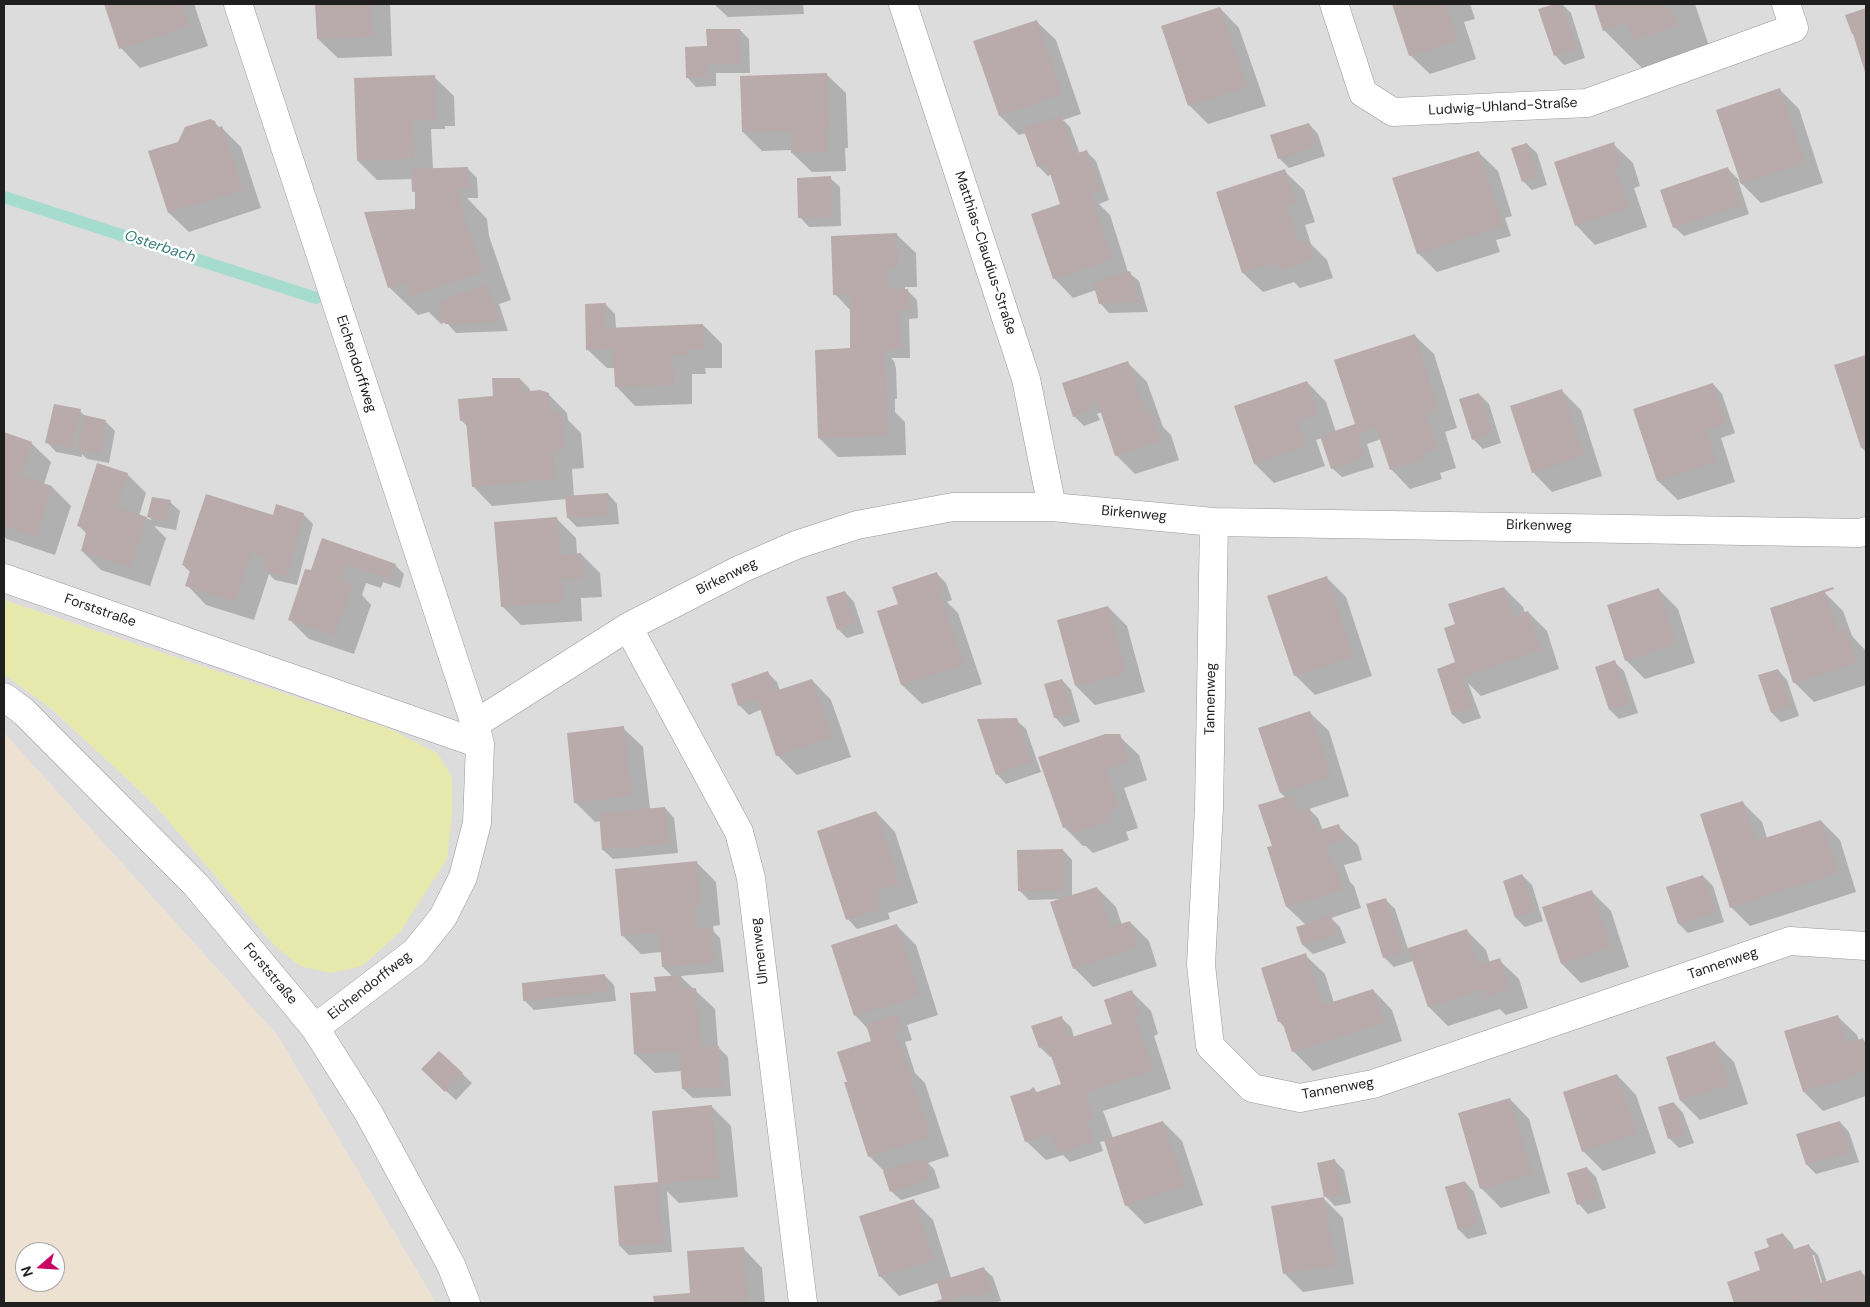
<!DOCTYPE html>
<html>
<head>
<meta charset="utf-8">
<style>
  body { margin:0 }
  #map { position:relative; width:1870px; height:1307px; overflow:hidden; background:#efe7e5; font-family:"DM Sans",sans-serif }
  canvas { display:block }
  .frame { position:absolute; inset:0; border:5px solid #1f1f1f; pointer-events:none }
  .north { position:absolute; left:15px; top:1242px; width:50px; height:50px; box-sizing:border-box; background:#fff; border:1px solid #a5a5a5; border-radius:50%; rotate:251deg; font-size:14px; font-weight:700; line-height:20px; text-align:center; color:#1f1f1f }
  .north::after { content:''; display:block; margin:auto; width:18px; height:22px; background:#c80565; clip-path:polygon(50% 0,100% 100%,50% 72%,0 100%) }
</style>
</head>
<body>
<div id="map">
<canvas width="1870" height="1307"></canvas>
<div class="frame"></div>
<div class="north">N</div>
</div>
<script>
const context = document.querySelector('canvas').getContext('2d');
context.lineJoin = 'round';
function paint(path, color) {
  context.fillStyle = color;
  context.fill(path, 'evenodd');
}
function strokePath(path, color, width, dash) {
  context.strokeStyle = color;
  context.lineWidth = width;
  context.lineCap = dash ? 'butt' : 'round';
  context.setLineDash(dash || []);
  context.stroke(path);
}
function write(font, color, halo, rows, align = 'center') {
  context.font = font + ' "DM Sans",sans-serif';
  context.lineWidth = 5;
  context.setLineDash([]);
  context.textBaseline = 'middle';
  context.strokeStyle = halo;
  context.fillStyle = color;
  for (const [text, x, y, turn = 0] of rows) {
    context.save();
    context.translate(x, y);
    context.rotate((+turn || 0) * Math.PI / 180);
    context.textAlign = isNaN(turn) ? turn : align;
    if (halo) context.strokeText(text, 0, 0);
    context.fillText(text, 0, 0);
    context.restore();
  }
}
paint(new Path2D(`
  M4,4H1866V1303H436L277,1035L4,733V674L53,710L155,805L275,946L452,777L437,753L388,728L4,600Z`), '#dddcdc');
paint(new Path2D(`
  M4,733L277,1035L436,1303H4ZM25,1252H55V1282H25Z`), '#ede1d1');
paint(new Path2D(`
  M4,600L388,728L437,753L452,777V815L447,859L400,932L362,966L331,973L300,966L275,946L155,805L53,710L4,674Z`), '#e7e8ac');
paint(new Path2D(`
  M106,4H194L208,46L140,68L121,48Z
  M317,4H390L392,56L338,58L318,39Z
  M714,4H803L804,14L728,17Z
  M1393,4H1470L1475,19L1464,22L1476,59L1430,74L1410,55Z
  M1559,4H1562L1571,13L1585,58L1564,65L1555,55L1540,10Z
  M1595,4H1695L1713,58L1653,79L1604,30Z
  M1220,8L1239,28L1266,106L1208,124L1189,105Z
  M1866,9V68L1847,15Z
  M1036,21L1056,40L1081,114L1063,120L1070,127L1080,154L1087,152L1096,161L1109,200L1099,204L1110,215L1128,272L1139,281L1148,312L1109,313L1100,303L1096,290L1073,298L1054,278L1062,205L1052,174L1048,176L1038,166L1026,133L1019,135L1000,116Z
  M740,30L749,39L750,73H716V86L696,87L687,77L708,47Z
  M826,74L846,93L848,148H845L846,171L812,172L792,153V150L762,151L743,132Z
  M434,77L454,96L455,126H445V129H431L433,170L467,168L477,178L478,198H467L487,219L489,236L511,300L499,304L508,331L456,333L446,322L441,324L429,312L418,315L389,287L416,211L417,194L413,191V179L377,180L358,161Z
  M1780,90L1799,109L1823,183L1761,203L1738,180L1749,214L1684,236L1674,227L1728,169L1741,182Z
  M214,122L220,128H222L241,147L261,208L189,232L169,213L150,152L179,143Z
  M1309,124L1318,134L1325,156L1289,168L1279,158Z
  M1527,144L1537,153L1547,185L1532,190L1523,181Z
  M1613,144L1633,163L1640,186L1634,188L1647,227L1595,245L1576,225Z
  M1478,152L1498,171L1512,216L1505,218L1511,236L1496,240L1500,252L1437,272L1418,253Z
  M1284,171L1304,190L1315,222L1305,225L1311,244L1327,260L1333,278L1300,288L1294,282L1263,292L1243,273L1218,192Z
  M830,178L840,187L841,226L809,227L800,217Z
  M896,234L916,253L917,287H905V290H907L917,300L918,318L909,319L910,358H891L894,361L896,368L897,399H895V412L905,422L906,455L838,457L819,438L854,350L851,311L835,294Z
  M606,305L615,314L616,328L703,325L722,344V368H705L706,374H692V404L635,406L616,386L615,368H607L587,349Z
  M1414,335L1434,354L1457,428L1445,432L1456,468L1440,473L1442,479L1410,489L1391,469L1381,439L1367,444L1374,467L1342,477L1332,468L1322,438L1316,440L1325,466L1274,483L1255,464L1235,407L1307,382L1326,402L1336,432L1356,425Z
  M1866,356V452L1862,448L1836,366Z
  M1128,363L1147,382L1163,427L1171,435L1179,460L1135,474L1116,455L1102,412L1097,414L1100,420L1084,426L1074,416Z
  M520,379L530,389V393L548,394L567,413L568,420L581,433L584,468L572,469L574,497L608,494L617,504L619,524L577,527L568,518L566,499L492,506L473,486L468,427L461,420Z
  M1713,384L1722,394L1735,433L1721,438L1735,482L1678,500L1658,481L1635,409Z
  M1562,391L1581,410L1602,476L1552,492L1533,472Z
  M1479,394L1489,404L1501,443L1483,449L1473,439Z
  M80,411L86,417L105,421L115,431L109,463L87,459L82,454V457L56,452L47,442Z
  M4,433L31,443L51,462L44,484L52,487L71,506L55,555L7,539L4,536Z
  M127,474L146,493L139,516L152,520L149,517L170,502L180,511L176,530L154,526L166,538L150,586L101,570L82,551L87,534L78,525Z
  M278,507L304,515L313,524L297,585L275,580L269,574L254,620L206,605L187,585L191,573L183,565L276,518Z
  M556,518L576,538L577,554H581L600,573L602,597L581,598L582,621L521,625L502,606Z
  M323,539L395,565L404,574L400,588L383,582L381,588L366,583L362,595L371,605L354,654L309,639L289,619L312,572Z
  M937,574L946,583L952,600L947,602L958,613L982,684L922,704L902,685L879,612L900,605Z
  M1327,578L1346,597L1372,676L1315,695L1295,675Z
  M1504,588L1523,607L1525,613L1528,612L1547,631L1559,669L1481,696L1468,683L1481,718L1463,724L1453,715L1438,670L1455,664L1457,625Z
  M1658,589L1678,609L1695,663L1645,679L1626,660Z
  M845,592L854,602L864,633L847,638L838,629Z
  M1824,592L1843,611L1852,636L1865,650L1866,685L1814,702L1794,682Z
  M1108,607L1127,626L1145,692L1095,705L1076,686Z
  M1614,662L1624,671L1638,713L1619,719L1610,710Z
  M1778,670L1787,680L1799,716L1781,722L1772,713Z
  M768,673L777,682L780,691L812,680L831,700L851,757L797,775L777,755L762,709L749,715L739,705Z
  M1062,680L1071,690L1080,722L1064,727L1055,717Z
  M1309,712L1329,731L1349,796L1309,809L1318,818L1323,831L1338,826L1358,845L1362,860L1344,865L1350,882L1354,886L1361,908L1331,918L1340,927L1346,943L1313,954L1303,945L1298,928L1306,925L1287,907L1269,848L1274,846L1286,798L1281,793Z
  M1016,720L1026,729L1041,772L1006,784L997,774Z
  M623,728L643,747L650,809L665,808L674,818L678,853L613,859L603,850L601,821L595,822L575,802Z
  M1119,736L1139,755L1147,780L1124,788L1138,828L1126,832L1129,840L1093,853L1086,846H1083L1064,827Z
  M1742,802L1762,822L1767,838L1821,821L1840,840L1856,892L1750,926L1731,907Z
  M876,812L895,832L918,903L888,913L890,919L857,929L848,919Z
  M1063,850L1072,860V896L1097,888L1116,907L1122,925L1130,922L1149,941L1157,966L1093,987L1074,968L1061,899L1029,900L1019,890Z
  M696,862L716,882L720,925L713,926L714,932L720,938L724,972L680,976L715,1009L718,1047L728,1057L731,1096L693,1098L683,1089L682,1071L655,1073L635,1054L657,993L673,977L663,967L662,952L641,954L622,935Z
  M1522,875L1532,885L1543,921L1525,927L1516,918L1504,882Z
  M1703,876L1713,886L1724,922L1688,933L1679,924L1667,888Z
  M1592,892L1611,911L1629,967L1581,983L1562,964Z
  M1385,899L1395,909L1408,949L1466,930L1486,950L1490,963L1499,960L1519,979L1528,1008L1506,1015L1500,1009L1448,1026L1429,1007L1413,961L1394,967L1384,957Z
  M896,925L916,945L938,1015L907,1025L912,1040L905,1042L915,1073L925,1083L949,1156L928,1163L934,1169L940,1188L901,1200L891,1191L885,1172L869,1156L849,1082L872,1041L868,1029L856,1016L833,945Z
  M1305,955L1325,974L1334,1003L1373,990L1392,1010L1402,1041L1313,1071L1293,1051L1286,1029L1279,1021Z
  M605,976L614,985L616,1001L534,1010L524,1000Z
  M1132,992L1151,1011L1158,1034L1154,1036L1171,1089L1103,1111L1113,1138L1163,1122L1182,1141L1203,1205L1145,1224L1126,1205L1105,1141L1100,1142L1103,1151L1070,1162L1063,1155L1046,1160L1026,1141L1031,1091L1033,1088L1038,1093L1062,1085L1052,1056L1050,1057L1040,1047L1061,1018L1071,1027L1074,1037L1113,1025Z
  M1837,1016L1857,1035L1859,1041L1863,1040L1866,1043V1096L1823,1111L1804,1092Z
  M1715,1043L1734,1062L1748,1104L1700,1120L1681,1101Z
  M439,1052L472,1083L456,1100L432,1078Z
  M1617,1075L1636,1095L1656,1153L1603,1171L1583,1151Z
  M1510,1099L1529,1119L1550,1193L1501,1208L1481,1188Z
  M1674,1103L1683,1113L1694,1143L1679,1148L1669,1138Z
  M712,1107L731,1126L738,1197L679,1203L667,1191L672,1252L629,1255L620,1246L615,1187L659,1183Z
  M1840,1122L1849,1132L1859,1162L1816,1174L1807,1165Z
  M1335,1161L1344,1170L1351,1203L1335,1206L1326,1197Z
  M1587,1168L1596,1177L1606,1208L1588,1214L1579,1204Z
  M1465,1182L1474,1192L1487,1234L1468,1239L1459,1230L1446,1187Z
  M1324,1199L1343,1218L1354,1284L1303,1292L1284,1273Z
  M913,1200L933,1220L951,1278L983,1268L993,1277L1001,1301L993,1303H934L943,1300L938,1283L899,1296L880,1276Z
  M1783,1234L1792,1244L1795,1251L1809,1246L1818,1255L1827,1283L1861,1272L1866,1277V1303H1735L1728,1283L1761,1271L1771,1247ZM1811,1255H1814L1824,1289L1822,1290Z
  M743,1248L762,1268L765,1303H655V1297L691,1294Z`), '#0003');
strokePath(new Path2D(`
  M4,197L316,298`), '#a6dcce', 12);
paint(new Path2D(`
  M104,4H182L189,26L119,49Z
  M315,4H372L373,37L317,39Z
  M1392,4H1445L1458,40L1409,56Z
  M1555,4H1562L1577,48L1554,56L1538,9Z
  M1594,4H1664L1665,8L1671,6L1678,25L1633,40L1627,22L1603,31Z
  M1220,7L1247,87L1188,106L1161,26Z
  M1866,8V75L1853,34H1852L1845,15Z
  M1037,20L1062,94L999,116L973,41Z
  M706,29H740L741,64H707V77L686,78L685,47L707,46Z
  M827,73L829,129H826L827,152L791,153V131L742,132L740,76Z
  M435,75L437,120H413L414,159L357,161L354,78Z
  M1780,88L1805,163L1741,184L1716,110Z
  M1061,116L1075,154L1087,150L1101,191L1091,194L1112,259L1053,279L1031,214L1060,204L1047,164L1037,167L1023,128Z
  M210,119L215,121L217,128L222,126L243,189L168,213L148,151L178,142L185,127Z
  M1309,123L1316,146L1278,159L1270,135Z
  M1614,142L1621,167L1616,169L1629,208L1575,226L1554,162Z
  M1527,143L1538,176L1522,182L1511,148Z
  M1479,151L1503,226L1417,254L1392,178Z
  M468,167L469,189H459L461,207L483,272L408,297L407,295L411,294L407,282L388,288L364,212L415,209V191L412,192L411,169Z
  M1728,167L1741,205L1673,228L1660,190Z
  M1285,169L1296,202L1287,206L1299,243L1308,240L1314,258L1280,270L1277,262L1242,273L1216,192Z
  M831,176L832,217L798,218L797,178Z
  M897,233L898,268H886L887,289H908L909,309L900,310L901,349L885,350L887,436L818,438L815,350L850,348V294L833,295L831,236Z
  M1130,271L1140,302L1099,304L1093,283Z
  M487,285L500,322L445,324L438,302Z
  M606,303L605,328L703,324L704,349H686L687,355H673L674,385L615,387L613,349L586,350L585,304Z
  M1415,334L1438,409L1426,413L1438,449L1422,454L1423,459L1390,470L1376,428L1358,434L1365,457L1331,469L1320,436L1355,424L1334,360Z
  M1866,355V447L1861,448L1834,365Z
  M1128,361L1147,415L1152,414L1160,441L1115,456L1097,401L1089,404L1091,411L1073,417L1062,383Z
  M492,378H520L522,392L540,390L549,393L550,413L562,412L565,450H553L555,479L472,487L466,420L460,421L458,399L493,396Z
  M1307,381L1318,414L1298,421L1306,446L1254,464L1234,406Z
  M1713,383L1726,424L1706,431L1717,462L1657,481L1633,409Z
  M1562,389L1584,456L1532,473L1510,406Z
  M1479,393L1493,433L1472,440L1459,399Z
  M54,404L81,409L72,448L45,443Z
  M84,415L106,420L100,454L77,450Z
  M4,432L32,442L21,476L52,486L36,537L4,526Z
  M97,463L128,473L116,507L147,517L131,568L81,551L87,529L77,526Z
  M608,493L610,515L567,518L565,496Z
  M206,494L273,515L276,504L304,513L288,576L264,571L266,557L251,552L235,602L185,586L191,568L182,565Z
  M152,497L171,500L166,521L147,517Z
  M557,517L560,555L581,553L584,578L562,579L564,602L501,607L494,522Z
  M322,538L396,564L391,579L346,564L341,580L353,584L335,635L288,620L305,569L311,570Z
  M937,572L943,591L939,592L964,665L901,685L877,611L898,604L892,587Z
  M1327,576L1353,656L1294,676L1267,596Z
  M1504,587L1513,616L1528,611L1541,650L1462,677L1473,708L1452,715L1437,669L1455,662L1444,628L1455,624L1448,604Z
  M1833,587L1834,589L1825,592L1838,632L1846,629L1857,663L1793,683L1770,608Z
  M1659,588L1676,644L1625,661L1607,605Z
  M845,591L855,623L837,630L826,597Z
  M1108,606L1126,673L1075,686L1057,620Z
  M1615,660L1630,704L1609,710L1595,667Z
  M1778,669L1791,706L1771,713L1758,675Z
  M768,671L775,691L812,679L832,737L776,756L757,699L738,706L731,684Z
  M1062,679L1072,713L1054,718L1044,684Z
  M1310,711L1331,777L1280,793L1258,728Z
  M1017,718L1032,762L996,775L977,719Z
  M624,726L632,796L574,803L567,733Z
  M1105,734H1120L1129,761L1106,769L1119,808L1108,812L1111,821L1072,834L1069,826L1063,828L1038,757Z
  M1291,795L1297,812L1309,807L1317,831L1339,824L1344,840L1326,846L1332,866L1335,865L1343,889L1286,907L1267,847L1272,846L1258,805Z
  M1743,801L1756,841L1821,820L1838,873L1730,908L1700,814Z
  M665,807L669,844L602,850L599,813Z
  M876,811L900,884L875,892L881,909L846,920L817,831Z
  M1063,849V890L1018,891L1017,850Z
  M697,861L701,906L695,907L696,929L711,927L715,963L662,967L659,932L621,936L615,869Z
  M1522,874L1535,912L1515,918L1503,881Z
  M1703,875L1716,912L1678,924L1666,887Z
  M1097,887L1111,927L1130,921L1138,946L1073,969L1050,902Z
  M1592,890L1611,947L1561,964L1542,907Z
  M1386,898L1403,952L1383,958L1366,904Z
  M1331,916L1337,934L1302,945L1296,927Z
  M897,924L920,996L854,1016L831,945Z
  M1467,929L1479,965L1500,958L1510,989L1486,997L1483,989L1428,1007L1408,948Z
  M1306,953L1323,1005L1373,989L1384,1022L1292,1052L1282,1021L1278,1022L1261,968Z
  M605,974L607,992L523,1001L522,983Z
  M681,975L682,990L696,988L701,1047L719,1046L722,1087L682,1089L679,1051L634,1054L630,993L656,991L654,977Z
  M1132,990L1140,1015L1135,1017L1153,1070L1085,1092L1094,1119L1088,1121L1094,1142L1059,1153L1052,1133L1025,1142L1010,1096L1030,1090L1033,1087L1035,1089L1034,1093L1061,1084L1047,1045L1039,1048L1031,1026L1062,1016L1069,1038L1112,1024L1104,1000Z
  M897,1014L903,1030L896,1032L931,1137L868,1157L844,1082H847L837,1052L871,1041L866,1024Z
  M1838,1015L1847,1044L1863,1038L1866,1048V1070L1857,1073V1075L1803,1092L1784,1031Z
  M1715,1041L1729,1085L1680,1101L1666,1057Z
  M439,1051L463,1073L445,1092L421,1069Z
  M1617,1074L1637,1134L1582,1152L1563,1092Z
  M1510,1098L1532,1174L1480,1189L1458,1113Z
  M1674,1102L1685,1134L1668,1139L1658,1107Z
  M712,1105L719,1178L658,1184L663,1243L619,1246L614,1186L658,1182L652,1111Z
  M1163,1121L1185,1186L1125,1206L1104,1140Z
  M1840,1121L1850,1152L1806,1165L1796,1134Z
  M925,1158L931,1178L890,1192L883,1171Z
  M1335,1159L1342,1194L1324,1197L1317,1163Z
  M1587,1167L1597,1198L1577,1205L1567,1173Z
  M1465,1181L1478,1225L1458,1230L1445,1187Z
  M1324,1197L1336,1265L1283,1274L1271,1206Z
  M914,1199L933,1260L879,1277L859,1216Z
  M1783,1233L1789,1251L1809,1244L1821,1283L1861,1270L1866,1286V1303H1813L1811,1298L1796,1303H1734L1727,1282L1760,1270L1754,1252L1769,1247L1766,1239Z
  M744,1247L747,1303H654L653,1296L690,1293L687,1251Z
  M984,1267L992,1291L971,1298L969,1293L950,1299L951,1303H931L942,1299L937,1282Z`), '#b9aaab');
const minor = new Path2D(`
  M238,4L475,724
  M903,4L1026,379L1052,507
  M1334,4L1363,93L1393,112L1587,103L1794,28L1786,4
  M1214,522L1209,808L1201,965L1210,1046L1252,1088L1300,1098L1373,1084L1790,941L1866,946
  M4,578L480,744
  M628,627L739,832L751,878L803,1303
  M315,1028L415,952L443,917L463,877L477,823L480,744L475,724L628,627L741,569L796,545L857,525L953,507H1052L1214,522L1860,533L1866,531`);
const tertiary = new Path2D(`
  M4,697L24,712L196,885L315,1028L368,1112L451,1265L466,1303`);
strokePath(minor, '#999', 29);
strokePath(tertiary, '#999', 29);
strokePath(minor, '#fff', 28);
strokePath(tertiary, '#fff', 28);
write('14px', '#1f1f1f', '#fff', [
  ["Ludwig-Uhland-Straße",1503,107,-3],
  ["Matthias-Claudius-Straße",985,253,72],
  ["Eichendorffweg",356,364,72],
  ["Birkenweg",1134,514,5],
  ["Birkenweg",1539,526,1],
  ["Birkenweg",727,577,-26],
  ["Forststraße",100,611,19],
  ["Tannenweg",1211,699,-89],
  ["Ulmenweg",760,951,-97],
  ["Tannenweg",1723,964,-19],
  ["Forststraße",270,974,50],
  ["Eichendorffweg",370,986,-38],
  ["Tannenweg",1338,1089,-10]
]);
write('italic 15px', '#3b7d7e', '#fff', [
  ["Osterbach",160,247,18]
]);
</script>
</body>
</html>
